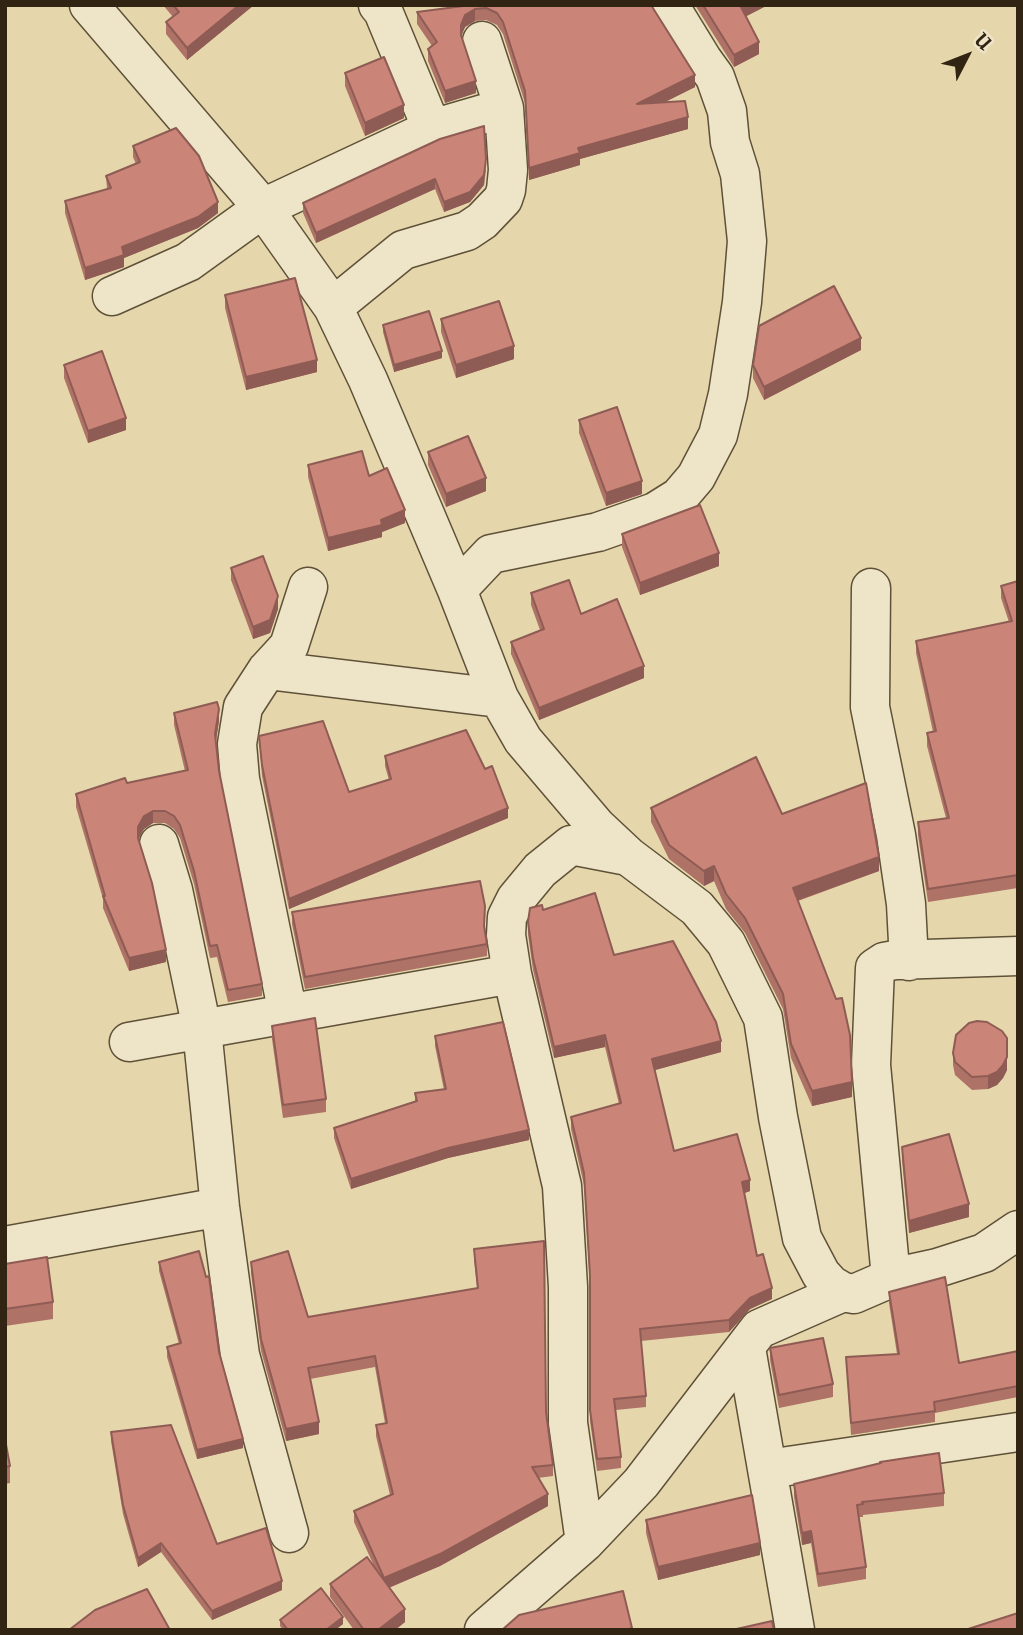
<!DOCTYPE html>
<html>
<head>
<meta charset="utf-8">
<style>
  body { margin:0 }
  #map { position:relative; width:1023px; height:1635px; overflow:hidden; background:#e5d7ab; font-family:"IM FELL French Canon",serif }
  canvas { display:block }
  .frame { position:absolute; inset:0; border:7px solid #312412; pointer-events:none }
  .north { position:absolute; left:932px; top:21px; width:70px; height:70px; -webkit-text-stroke:5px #eee5c8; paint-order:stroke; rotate:48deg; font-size:19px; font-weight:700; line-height:28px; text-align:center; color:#312412 }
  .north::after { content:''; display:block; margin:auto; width:24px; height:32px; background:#312412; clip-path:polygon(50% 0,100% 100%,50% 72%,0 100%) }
</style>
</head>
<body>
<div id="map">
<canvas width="1023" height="1635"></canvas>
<div class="frame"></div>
<div class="north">U</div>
</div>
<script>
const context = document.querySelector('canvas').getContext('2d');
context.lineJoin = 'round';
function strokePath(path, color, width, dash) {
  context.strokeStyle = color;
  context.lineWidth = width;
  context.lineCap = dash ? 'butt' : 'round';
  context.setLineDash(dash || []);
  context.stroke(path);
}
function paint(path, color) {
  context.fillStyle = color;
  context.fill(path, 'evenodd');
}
const minor = new Path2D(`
  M89,5L263,208L333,307L368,380L457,590L499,698L523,740L597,827L628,856L697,908L726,943L763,1018L778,1117L802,1238L821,1274L831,1285L843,1292L854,1294L891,1278L937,1268L984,1253L1018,1230
  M378,5L383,11L432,129
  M112,296L188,262L263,208L432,129L504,108
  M333,307L403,250L467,231L482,221L503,199L506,190L508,170L504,108L482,41
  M871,588L870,707L896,835L906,904L909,961
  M457,590L491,554L598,532L655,512L679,497L696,477L718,435L728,394L742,302L747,241L740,174L730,142L727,111L715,77L702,59L669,5
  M267,670L499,698
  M159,844L173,890L202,1029L220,1207L240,1355L289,1533
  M288,1014L240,779L237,744L243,707L267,670L289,646L308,587
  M129,1042L512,974
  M5,1246L220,1207
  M891,1278L871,1065L875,968L884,962L895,960L1018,956
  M746,1348L795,1630
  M768,1469L1018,1432
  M585,1542L568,1423V1287L562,1186L512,974L506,935L507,917L516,899L540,870L571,845L628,856
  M484,1630L585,1542L641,1483L759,1329L843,1292`);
strokePath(minor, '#5e5138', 41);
strokePath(minor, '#eee5c8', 38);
paint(new Path2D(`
  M163,5H254L187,60L166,34V22L173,17Z
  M471,5H651L695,87L665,102L688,129L580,159V165L529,180L525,103L503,34L497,25L486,20L475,21L465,27L461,36L476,93L445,103L428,61V49L432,46L417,24V12Z
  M695,5H768L746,16L759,54L734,67Z
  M345,73L404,118L365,136L345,86Z
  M133,146L218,213L198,228L124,258V267L85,280L65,213V201L107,189L106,176L136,164L133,157Z
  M486,170L484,185L470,202L444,212L435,189L316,243L303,213V203Z
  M225,295L317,372L246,390L225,308Z
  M441,319L514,359L456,378L441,332Z
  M383,325L442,358L394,372L383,332Z
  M861,350L764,400L753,378V365Z
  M64,365L126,430L88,443L64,378Z
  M579,420L642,494L606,506L579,433Z
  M428,452L486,491L446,507L428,465Z
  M308,465L369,476L405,523L382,532V537L328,551L308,477Z
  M622,534L719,566L640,595L622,547Z
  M231,568L278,609L270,633L253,639L231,580Z
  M1018,581V888L928,902L918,835V822L946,818L927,746V733L933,732L916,653V641L1009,622L1001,598V586Z
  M531,593L581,614L644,678L539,720L511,654V642L540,630L531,605Z
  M174,713L219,721L216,741L219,771L262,984V996L228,1002L217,957L210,958L194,884L180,838L174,829L165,823H153L144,829L138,839L166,962L129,971L103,908V899L76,807V794L185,771L174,725Z
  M259,736L349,792L389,780L385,766V756L508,818L289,909L262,776Z
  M651,808L782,814L879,871L798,901L852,1097L812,1106L791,1058L783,1009L745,933L726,909L714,881L704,886L669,859L651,822Z
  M543,910L614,955L721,1052L654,1070L674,1151L750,1191L744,1193L757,1256L772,1299L750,1309L729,1332L641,1341L646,1396V1407L616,1410L621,1457V1468L597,1471L590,1421V1287L584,1185L571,1129V1117L619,1104L605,1047L554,1058L533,970L528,934V922Z
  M292,912L485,928L487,944V956L305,989L292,924Z
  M272,1026L326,1099V1112L283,1118L272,1039Z
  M435,1036L529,1140L448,1158L351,1189L334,1138V1128L415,1102V1093L444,1090L435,1046Z
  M953,1053L1007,1070L1003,1078L997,1085L988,1089L972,1090L955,1075L953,1065Z
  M902,1147L969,1217L909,1233L902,1160Z
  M474,1249L546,1412L553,1465V1476L538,1478L548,1506L440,1566L389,1587L405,1622L395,1630H354L330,1597V1584L374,1566L354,1522V1511L390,1495L376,1436V1425L385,1423L375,1367L310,1379L319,1434L286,1441L261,1351L251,1273V1262L308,1317L477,1288L474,1260Z
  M159,1262L219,1352L243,1448L197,1459L167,1357V1347L179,1344L159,1271Z
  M5,1264L53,1302V1319L5,1326Z
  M889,1292L959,1363L1018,1351V1397L935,1413V1422L851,1435L846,1357L897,1354L889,1303Z
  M770,1348L833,1384V1397L779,1408L770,1360Z
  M111,1432L217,1544L282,1590L212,1620L161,1552L138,1567L123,1514L111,1441Z
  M5,1439L10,1466V1483L5,1484Z
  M794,1484L944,1493V1506L863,1515V1517H859L866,1567V1579L818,1587L811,1543L802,1545L794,1497Z
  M646,1520L760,1555L658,1580L646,1533Z
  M280,1620L343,1624L335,1630H283L280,1626Z`), '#af7267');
paint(new Path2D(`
  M239,5H254L187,60V48Z
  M744,5H768L741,19V7Z
  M475,9V21L465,27L461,37V25L465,15Z
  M759,42V54L734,67V55Z
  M695,75V87L637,116V104Z
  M476,81V93L445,103V91Z
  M404,105V118L365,136V123Z
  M688,117V129L580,159V165L529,180V168L578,148Z
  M486,159L484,185L470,202L444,212V202Z
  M435,179V189L316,243V233Z
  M218,202V213L198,228L124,258V267L85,280V268L122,247Z
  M861,338V350L764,400V387Z
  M514,346V359L456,378V365Z
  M442,351V358L394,372V365Z
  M317,360V372L246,390V377Z
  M126,418V430L88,443V431Z
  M486,478V491L446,507V494Z
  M642,481V494L606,506V493Z
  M405,510V523L382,532V537L328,551V538L381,520Z
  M719,553V566L640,595V583Z
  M278,596V609L270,633L253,639V627Z
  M644,666V678L539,720V708Z
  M219,709V721L215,746V734Z
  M508,808V818L289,909V899Z
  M153,811V823L144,829L138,840V827L144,816Z
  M879,857V871L793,902V888Z
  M714,866V881L704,886V871Z
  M166,950V962L129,971V958Z
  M605,1035V1047L554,1058V1047Z
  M721,1041V1052L652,1071V1059Z
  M1007,1057V1070L1003,1078L997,1085L988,1089V1076Z
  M852,1082V1097L812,1106V1091Z
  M529,1130V1140L448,1158L351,1189V1179L448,1148Z
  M750,1180V1191L742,1194V1182Z
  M969,1204V1217L909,1233V1221Z
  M772,1288V1299L750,1309L729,1332V1320L750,1298Z
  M319,1422V1434L286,1441V1429Z
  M243,1439V1448L197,1459V1450Z
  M548,1494V1506L440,1566L384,1590V1578Z
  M811,1531V1543L802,1545V1533Z
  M161,1543V1552L138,1567V1558Z
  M760,1543V1555L658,1580V1567Z
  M282,1581V1590L212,1620V1611Z
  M405,1609V1622L395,1630H378Z
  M343,1617V1624L335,1630H326Z`), '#8e5c54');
const building = new Path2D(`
  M173,5H239L187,48L166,22L179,12Z
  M471,5H651L695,75L637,104L685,101L688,117L578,148L580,153L529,168L525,91L503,22L497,13L486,8L475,9L465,15L461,25V35L476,81L445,91L428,49L437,42L417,12Z
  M703,5H744L741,7L759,42L734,55Z
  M384,57L404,105L365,123L345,73Z
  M484,126L486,159L484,175L470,192L444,202L435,179L316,233L303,203L440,139Z
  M176,128L199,156L218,202L198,217L122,247L124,255L85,268L65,201L111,188L106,176L140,162L133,146Z
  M295,278L317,360L246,377L225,295Z
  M834,286L861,338L764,387L753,365L759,326Z
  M499,301L514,346L456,365L441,319Z
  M429,311L442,351L394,365L383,325Z
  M102,351L126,418L88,431L64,365Z
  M617,407L642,481L606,493L579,420Z
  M468,436L486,478L446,494L428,452Z
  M362,451L369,476L387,468L405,510L381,520L382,525L328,538L308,465Z
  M700,505L719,553L640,583L622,534Z
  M263,556L278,596L270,620L253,627L231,568Z
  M569,580L581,614L617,599L644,666L539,708L511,642L544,629L531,593Z
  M1018,581V875L928,889L918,822L949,818L927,733L936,731L916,641L1012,621L1001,586Z
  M217,702L219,709L215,734L219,771L262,984L228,990L217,945L210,946L194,871L180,825L174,816L165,811H153L144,816L138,827V838L152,883L166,950L129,958L103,896H105L76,794L125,778L127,783L188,770L174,713Z
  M323,721L349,792L391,779L385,756L466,730L485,769L492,766L508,808L289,899L262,765L259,736Z
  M756,757L782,814L866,783L879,857L793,888L836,999L842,998L850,1035L852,1082L812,1091L791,1044L783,994L745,918L726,894L714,866L704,871L669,845L651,808Z
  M480,881L485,906L484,926L487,944L305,977L292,912Z
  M595,893L614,955L673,941L716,1022L721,1041L652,1059L674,1151L737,1134L750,1180L742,1182L757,1256L763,1254L772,1288L750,1298L729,1320L640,1329L646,1396L614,1399L621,1457L597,1459L590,1410V1275L584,1173L571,1117L621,1103L605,1035L554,1047L533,958L528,922L530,908L542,905L543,910Z
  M315,1018L326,1099L283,1105L272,1026Z
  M977,1021L987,1022L1002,1031L1007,1038V1057L1003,1065L997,1072L988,1076L972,1077L955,1062L953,1053L956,1035L969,1023Z
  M503,1022L529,1130L448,1148L351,1179L334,1128L417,1101L415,1093L446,1089L435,1036Z
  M949,1134L969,1204L909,1221L902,1147Z
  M544,1241L546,1412L553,1465L532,1467L548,1494L440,1554L384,1578L354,1511L393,1494L376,1425L387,1423L375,1356L308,1368L319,1422L286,1429L261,1339L251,1262L288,1251L308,1317L478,1288L474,1249Z
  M199,1251L206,1277L209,1276L219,1352L243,1439L197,1450L167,1347L181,1343L159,1262Z
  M47,1257L53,1302L5,1309V1264Z
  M945,1277L959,1363L1018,1351V1386L934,1402L935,1411L851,1423L846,1357L899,1354L889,1292Z
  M823,1338L833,1384L779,1395L770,1348Z
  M171,1425L217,1544L266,1528L282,1581L212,1611L161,1543L138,1558L123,1505L111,1432Z
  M5,1439L10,1466L5,1467Z
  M939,1453L944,1493L862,1502L863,1504L857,1505L866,1567L818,1574L811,1531L802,1533L794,1484L881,1463L880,1462Z
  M752,1495L760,1543L658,1567L646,1520Z
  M367,1557L405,1609L378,1630H364L330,1584Z
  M321,1588L343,1617L326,1630H288L280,1620Z
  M147,1589L170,1630H69L95,1610Z
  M623,1591L632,1628L626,1630H502L519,1615Z
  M1018,1613V1630H965Z
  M772,1621L774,1630H732Z`);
paint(building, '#cb8478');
strokePath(building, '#8e5c54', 2);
</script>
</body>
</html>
